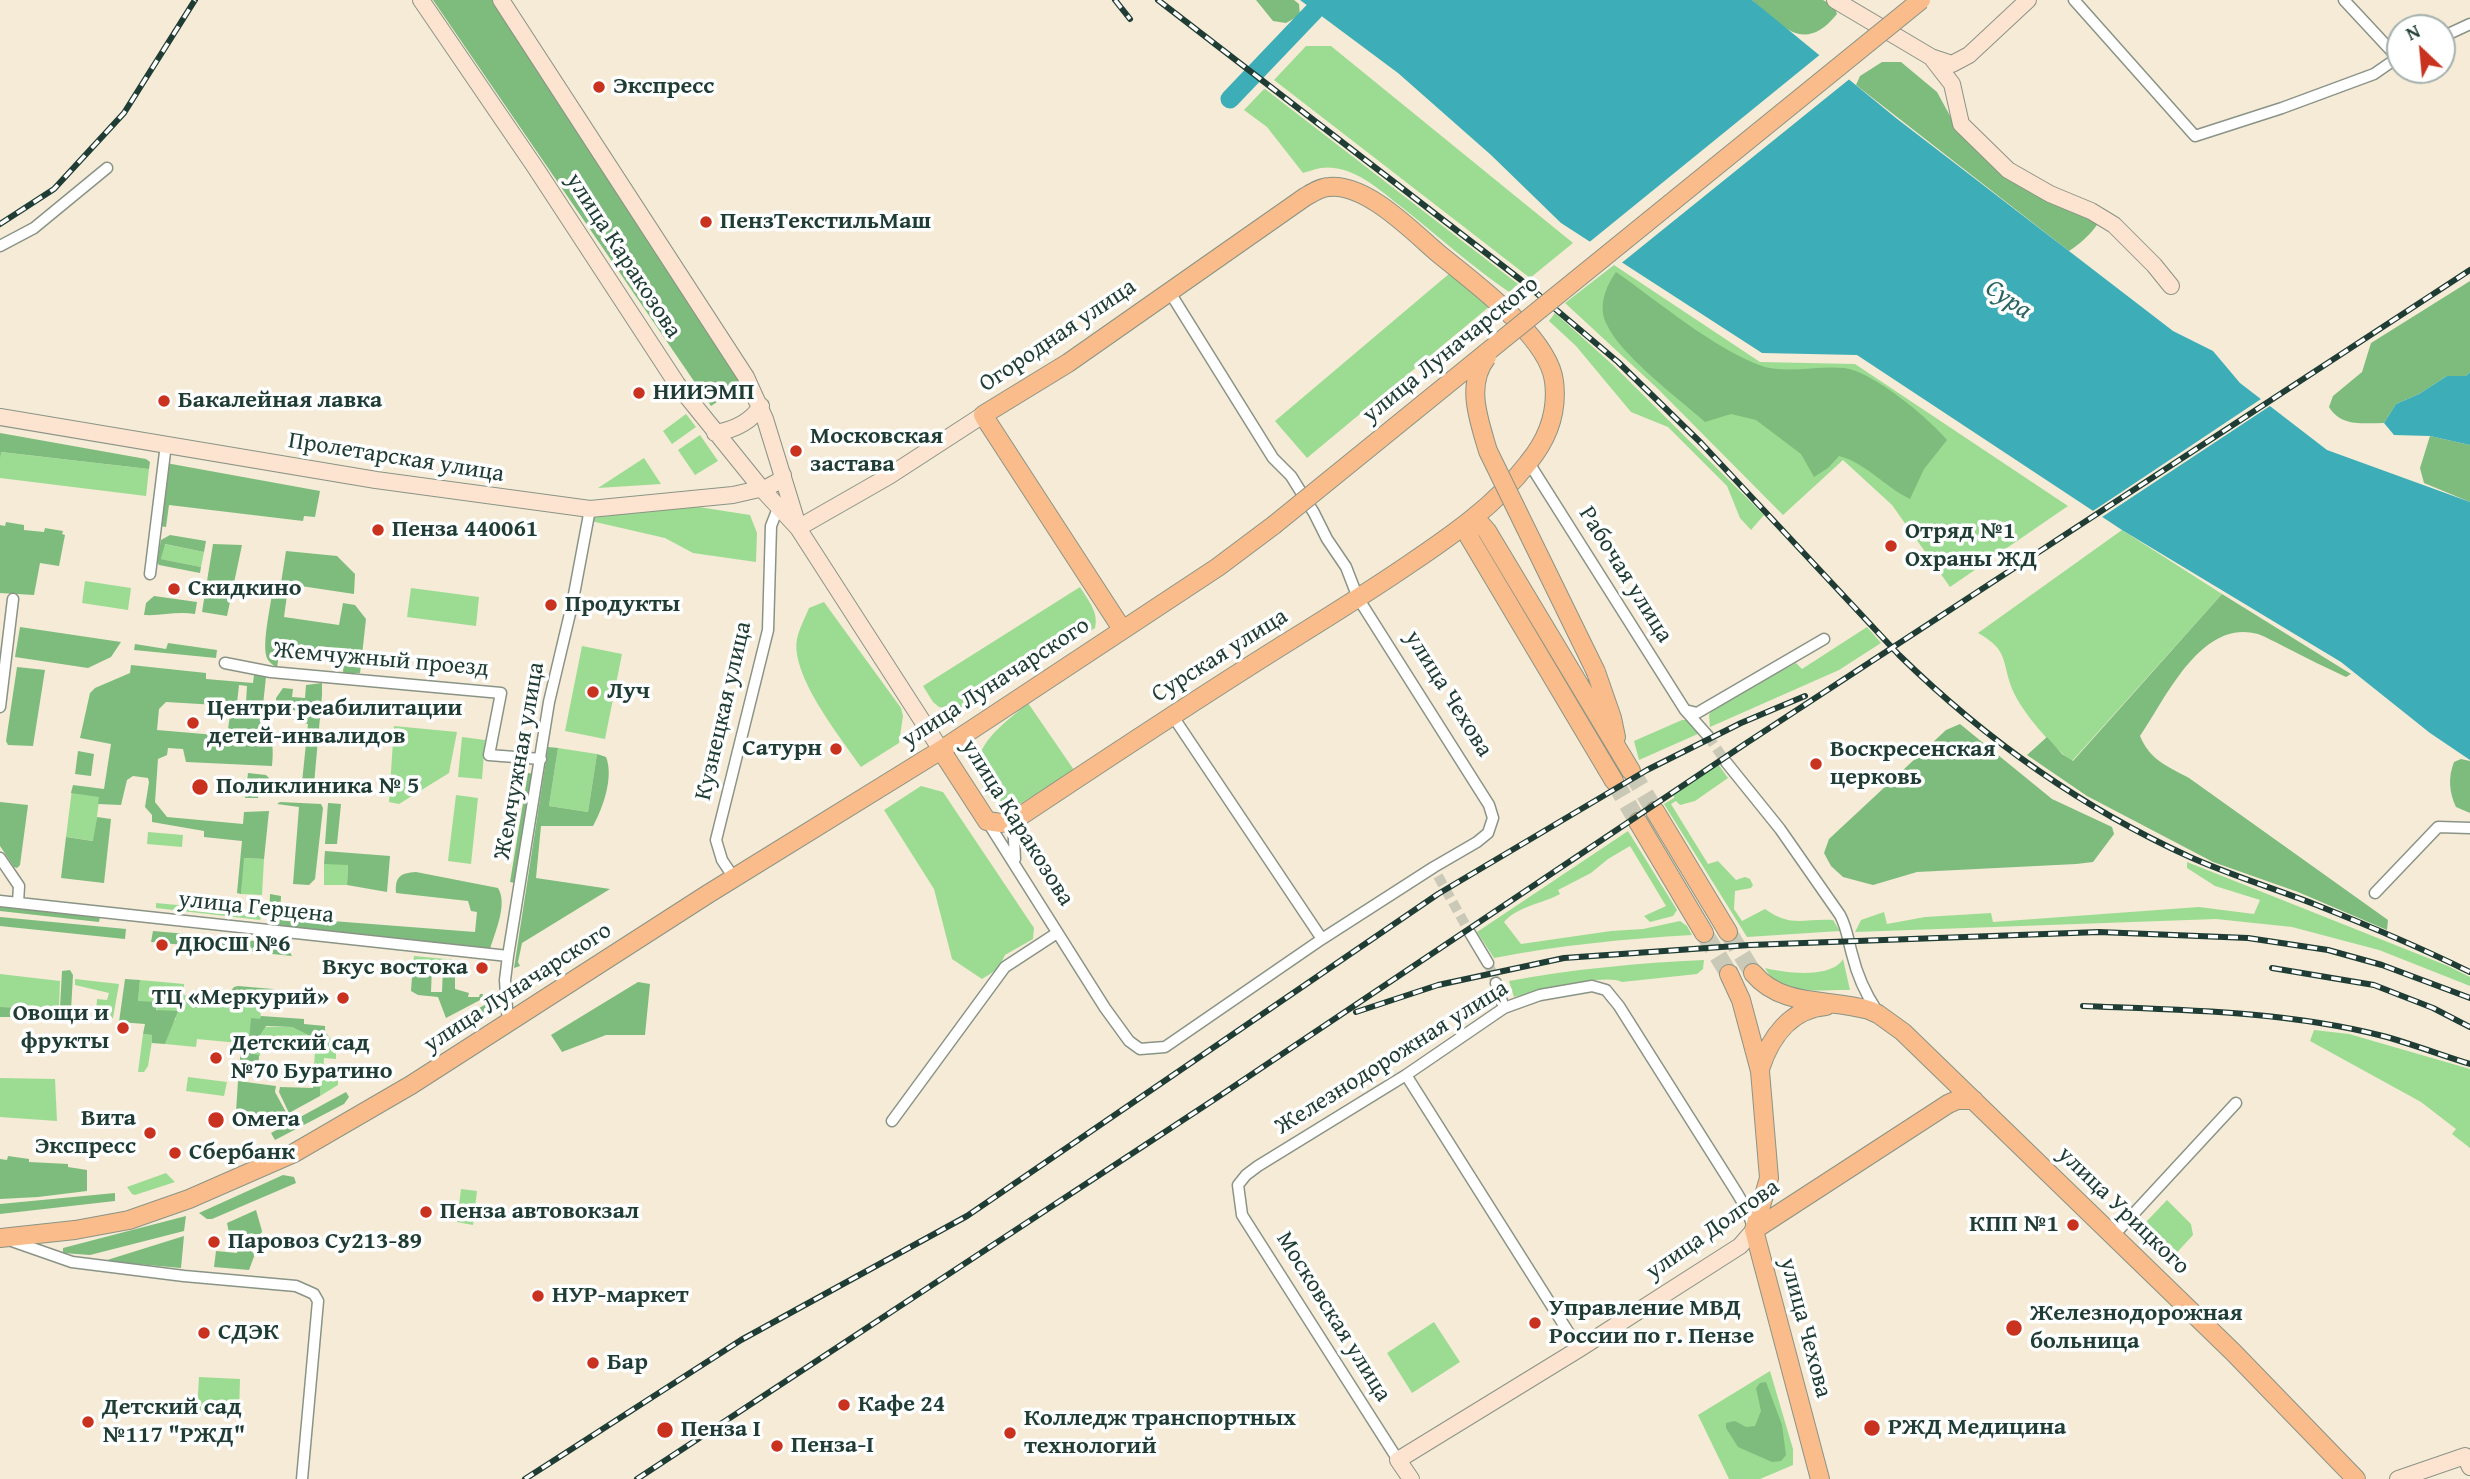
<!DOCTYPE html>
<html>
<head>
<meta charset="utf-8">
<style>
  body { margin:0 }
  #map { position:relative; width:2470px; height:1479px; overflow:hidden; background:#f5ebd7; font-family:"Gentium Book Plus",serif }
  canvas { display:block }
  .north { position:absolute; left:2386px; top:14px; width:70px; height:70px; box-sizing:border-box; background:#fff; border:2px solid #a5b1ae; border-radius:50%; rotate:334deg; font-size:19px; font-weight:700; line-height:28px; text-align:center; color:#1f3d34 }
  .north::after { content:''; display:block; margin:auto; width:24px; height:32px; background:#c8321e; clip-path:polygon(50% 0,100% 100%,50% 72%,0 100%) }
</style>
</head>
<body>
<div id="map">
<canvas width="2470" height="1479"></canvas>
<div class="north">N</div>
</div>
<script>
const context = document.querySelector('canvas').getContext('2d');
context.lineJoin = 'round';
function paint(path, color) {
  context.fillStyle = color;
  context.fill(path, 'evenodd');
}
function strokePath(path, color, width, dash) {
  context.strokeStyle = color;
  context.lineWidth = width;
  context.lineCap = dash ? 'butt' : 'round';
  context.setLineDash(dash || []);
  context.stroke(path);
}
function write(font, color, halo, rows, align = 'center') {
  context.font = font + ' "Gentium Book Plus",serif';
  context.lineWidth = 7;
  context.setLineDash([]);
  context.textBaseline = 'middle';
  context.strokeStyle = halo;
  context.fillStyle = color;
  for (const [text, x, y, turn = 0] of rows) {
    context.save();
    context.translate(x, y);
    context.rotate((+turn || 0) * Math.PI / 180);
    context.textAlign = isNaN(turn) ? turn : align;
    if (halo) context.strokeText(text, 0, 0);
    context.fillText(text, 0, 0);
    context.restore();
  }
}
paint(new Path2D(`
  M1306,46H1331L1573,243L1530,278L1274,80Z
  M1264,89H1265L1518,284L1509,292C1471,266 1436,234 1399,205C1380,190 1359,171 1334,168C1323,166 1313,170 1303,173L1267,127L1244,110Z
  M1614,265L1760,362L1855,364L2068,506L1950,587L1892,505L1843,460L1783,515L1657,388L1565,303Z
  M1450,273L1490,306L1307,458L1275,421Z
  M1555,313L1614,366L1764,515L1751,530L1740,518L1727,486L1668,427L1631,412L1576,346L1549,321Z
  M686,414L696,427L672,444L663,431Z
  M700,435L718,461L695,475L678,450Z
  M0,452L149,469L146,496L0,478Z
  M644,458L661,484L598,488Z
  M686,505L750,515L757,533L756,562L693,553L665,538L591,521L595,512Z
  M2122,530L2222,594L2072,761C2052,747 2023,713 2013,691C2001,662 2010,651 1978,633Z
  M164,544L204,552L201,567L161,559Z
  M85,581L131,588L128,610L82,603Z
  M1080,587C1088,600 1099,612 1095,628L985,698L958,710L939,707L933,702L923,686Z
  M411,588L479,597L476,626L407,617Z
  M824,602L901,708L903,716L899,743L861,767C841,738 790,675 797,639C799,629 805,618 809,608Z
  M1867,627L1881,643L1839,670L1710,727L1709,715L1716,704L1796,663L1802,669Z
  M582,646L622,654L605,739L565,731Z
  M1028,703L1074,770L1020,804C1008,808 997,807 989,797C958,754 998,729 1028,703Z
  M1682,720H1687L1700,733L1639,760L1634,741Z
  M394,726L457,732L449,773L399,804L389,802Z
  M462,737L485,740L482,779L458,777Z
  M558,748L597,754L588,812L549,806Z
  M1718,764L1728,778L1695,801L1680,805L1676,801L1671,804L1708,864L1718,861L1736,880L1745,877L1750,879L1753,885L1751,888L1735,891L1734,909L1742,921L1765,909C1791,928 1804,918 1833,920L1840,931L1747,937L1664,804L1674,798V793Z
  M921,786L943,792L1034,928L1033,939L1005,955L998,969L982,979L952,959L934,889L884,810Z
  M72,789L100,792L94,841L66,837Z
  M456,795L478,798L471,864L448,861Z
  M1628,831L1677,910L1673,916L1650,922L1644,916L1666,906L1630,846L1608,859L1591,873L1558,890L1560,894C1542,904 1518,906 1504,922L1521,944L1611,931L1643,929L1680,921L1687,926L1692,935C1625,939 1560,945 1494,958L1477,932Z
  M148,832L183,835L182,847L147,844Z
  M243,858L264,859L262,895L241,894Z
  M2187,862L2448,966L2470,977V986L2379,950L2292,927L2216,919L1855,932L1861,920L1884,912L1887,924L1925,917L1991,913L1993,922L2199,907L2254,914L2260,900L2215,886L2187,868Z
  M324,864H348L347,885H324Z
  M156,903L262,913L260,920L156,908Z
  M414,956L456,960L455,969L413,963Z
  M1843,959L1850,990C1821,989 1781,998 1765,968C1785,973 1831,979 1843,959Z
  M1704,960L1703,969L1697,974L1622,982C1603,973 1537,992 1514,997L1509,981C1574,969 1638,963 1704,960Z
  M0,974L60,981L59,1008L0,1007Z
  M75,979L119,984L113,1018L96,1015L97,999L107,1000L109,993L75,985Z
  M140,980L184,984V995L194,997L195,990C205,990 211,994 218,994C235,993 253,995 271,997C258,1004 259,1015 264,1027H292L312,1037L327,1034L341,1053H336V1059L324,1058L323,1076L338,1079V1085L320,1096L321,1082L313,1081L315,1051L261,1046L260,1056L248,1053L249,1044L197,1039L196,1047L165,1044L172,1024L176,1018L138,1001Z
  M2314,1030L2349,1034L2470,1069V1148L2452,1134L2456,1129L2421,1102L2310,1041Z
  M143,1034L153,1035L148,1066L144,1072H138Z
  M188,1077L227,1082L224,1096L186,1091Z
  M0,1078L55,1079L57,1121L0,1117Z
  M166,1173L175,1182L135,1195L132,1194L127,1187Z
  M461,1189L477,1191L473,1225L457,1222Z
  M2167,1200L2191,1224L2193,1235L2170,1260L2144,1234L2147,1221Z
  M1434,1322L1460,1362L1412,1393L1387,1353Z
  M1770,1371L1793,1449V1465L1760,1479H1729L1698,1415Z
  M199,1377L240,1379L239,1414L197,1412Z`), '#9cdc92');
paint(new Path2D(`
  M433,0H496L717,337L741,386L711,406Z
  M1256,0H1294L1299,4L1300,15L1286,23L1273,21Z
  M1752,0H1823L1834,6L1837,14C1804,55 1782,26 1752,0Z
  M1882,62H1901L1937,92L1955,125L1998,171L2099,222C2092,233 2080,244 2069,251L1856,85L1860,76Z
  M1616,272C1659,302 1712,347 1759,365C1785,375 1817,365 1844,368C1872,371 1929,418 1947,440L1924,469L1910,499C1885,487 1866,463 1839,456L1828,468L1814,477L1801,454L1756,420L1731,414L1705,422C1677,397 1620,355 1606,323C1598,306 1606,286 1616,272Z
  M2470,281V372L2466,376H2447L2419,394L2396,404L2384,423C2363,423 2341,427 2329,407L2333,396L2362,372L2371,343Z
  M0,433L146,459L150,462L149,469L1,452L0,458Z
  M2430,436L2470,445V502L2424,483L2420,468Z
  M166,463L320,491L315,517L304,516L303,521L169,505L166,527L160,526Z
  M6,522L24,525V530L44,532L45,528L63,531L62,534L65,535L59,566L40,563L34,595L0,593V525L5,526Z
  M170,535L206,541L204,552L165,544L161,559L201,567L200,573L159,565L157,562L161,540Z
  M213,544L242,545L227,616L202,612Z
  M286,551L337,556L355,574L354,594L281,583Z
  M272,593L287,595L284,617L339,625L343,603L355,605L366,619L360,673H343L344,660L279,654L277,668C272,664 267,661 266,655C263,639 270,610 272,593Z
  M2222,594L2351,674L2346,677C2325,667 2304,657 2283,646C2275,642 2266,637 2258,634C2201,618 2166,698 2140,736C2150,760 2167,766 2189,778L2388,920L2387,930L2298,892L2213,862L2087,796L2027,755L2047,737L2062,754L2073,761Z
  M154,596L197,602L195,614C177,611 162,616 144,615L146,603Z
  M20,627L121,642L111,657L88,668L15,657Z
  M168,643L217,650L216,658L134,650L135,644L166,649Z
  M131,665L206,673V679L253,683L254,675L266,677L263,705L246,703L247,686L239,685L237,703L234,706L166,702L159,709L157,730L227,736L230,715L259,717C273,728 274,749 272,766L186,762L183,749L168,748L167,755L158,759L155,802L167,817L243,824L244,812L269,811L264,859L244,858L241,894L237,893L242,841L204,837V831L152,822V815L145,807L149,782L148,778L133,776L127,780L121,805L98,804L99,797L71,793L73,785L104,789L111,744L80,738L90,693L95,688L130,673Z
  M17,667L45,670L33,746L8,745L6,741Z
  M322,683V695L313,795L301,792L308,724L304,723L305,712L293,710L292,717L277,715L276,698L283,688L293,689L292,697L305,698L306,685Z
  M1960,724L2052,799L2112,827L2114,834L2093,862L2076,864L1917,872L1873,885L1843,877L1831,866L1824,853L1829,839L1946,730Z
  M548,747L558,748L549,806L588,812L597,754L606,757C614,777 603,808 593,826H541L536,878L610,889L522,943L518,962L520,966L514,968Z
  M78,751L94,754L91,776L75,774Z
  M2461,759L2470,761V813L2456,807C2449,792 2448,777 2454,762Z
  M248,773L266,775L269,778L267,787L261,789L258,798H245Z
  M528,773L534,774L515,883L510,882Z
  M0,802L28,805L20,865L17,868L14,867L0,846Z
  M280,802L321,804L323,808L315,879L309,885L293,884L299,807L277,804Z
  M328,803L341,804L337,844H325Z
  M97,817L111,819L104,883L61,878L66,837L93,841Z
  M325,851L390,856L387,892L347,885L348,865L324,864Z
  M416,872L498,888C508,904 495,932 490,949L269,924L270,894L281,896L280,917L475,932L477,912L471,911L468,901L396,893C395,877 400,873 416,872Z
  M0,907L100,917L99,922L0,911Z
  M0,917L126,929L125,939L0,926Z
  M153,931L198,935L196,946L151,942Z
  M204,936L285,944L292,956L204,947Z
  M413,963L432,966L431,992H442L443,966L455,969V989L469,993L468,997H479L480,994H483L482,999L446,1018L438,997L418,995L411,991Z
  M70,970L73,975L71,1010L63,1012L60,1008L62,971Z
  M125,979L140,980L138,1001L156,1002V1010L178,1011L165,1044L152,1043V1035L143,1034L145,1024L119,1022Z
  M638,982L650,984L645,1035H606L562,1052L551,1035Z
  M238,986L273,989L278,994L271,997L231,991L234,987Z
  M499,1002L497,1009L447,1039H440L433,1034L488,1003Z
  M0,1007L31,1008L37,1017H0Z
  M261,1016L304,1019V1024L325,1026V1034L312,1037L292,1027L266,1026L260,1035L249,1041L251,1018L260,1019Z
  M241,1043L249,1044L248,1053L259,1055L258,1076L239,1074Z
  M238,1081L276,1086L275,1092L287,1114L266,1124L241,1120L236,1112Z
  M313,1081L321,1082L320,1096L289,1113L279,1092L280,1087L313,1088Z
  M346,1092L349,1097L344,1104L275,1140L271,1133Z
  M8,1156L29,1159V1162L68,1164V1167L87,1170V1191L38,1197L0,1199V1159L7,1160Z
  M283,1175L294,1177L296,1183L212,1219H207L199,1213Z
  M115,1193V1201L0,1214V1204Z
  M256,1210L262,1231L257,1251L229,1233L227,1223Z
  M186,1216L184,1231L90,1255L63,1253V1248Z
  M184,1236L181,1268L104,1261Z
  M238,1242L255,1254L249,1270L214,1267L216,1251L237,1253Z
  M1766,1382L1782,1425L1786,1455L1781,1461L1772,1462L1738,1447L1726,1428V1423L1735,1421L1746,1427L1755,1426L1761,1411L1756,1388L1760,1383Z`), '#7dbc7c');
paint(new Path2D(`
  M1300,0H1752L1896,118L2173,331L2213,351L2240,383L2327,450L2470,502V760L2430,733L2341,662L2122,530L1857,355L1762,353L1561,223L1491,155L1398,73Z
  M2470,372V445L2430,436L2394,435L2384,423L2396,404L2419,394L2447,376H2466Z`), '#3daeb7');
paint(new Path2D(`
  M1822,53L1852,77L1619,265L1587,244Z
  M2264,397L2273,404L2099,519L2090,513Z`), '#f5ebd7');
strokePath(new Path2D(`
  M1230,99L1314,11L1321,0`), '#3daeb7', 19);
strokePath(new Path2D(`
  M1708,736L1726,762
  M1438,876L1470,933
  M1488,963L1496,983`), '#cac8b6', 10, [10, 5]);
strokePath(new Path2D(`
  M1631,771L1655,811
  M1614,781L1638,822
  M1728,932L1753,973
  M1704,933L1729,974`), '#cac8b6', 18, [18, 9]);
const street = new Path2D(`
  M2074,0L2195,136L2282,108L2374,74L2400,56
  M2344,0L2397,57
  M2442,37L2470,24
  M0,246L34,228L107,168
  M1529,463L1685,710L1708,736
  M150,574L166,444
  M225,663L271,672L501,693L489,755L541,759
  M0,707L13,599
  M1685,710L1697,713L1824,639
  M1172,715L1322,939
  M1726,762L1780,829L1840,915C1847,928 1848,940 1852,954C1857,975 1865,993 1877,1011
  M987,821L1105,1008L1129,1041L1140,1049L1165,1047L1322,939L1434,867L1477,842L1488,833L1493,818L1489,805L1358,598L1346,567L1327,539L1314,513L1291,476L1273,458L1169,291
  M1013,821L1015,859
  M0,858L19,886L18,903
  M734,878L722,860L716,840L768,630L771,526L778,508
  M2375,893L2438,827L2470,828
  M0,901L508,956
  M1470,933L1488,963
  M1496,983L1504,1008
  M508,1023L505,980L508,956L549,702L572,605L590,509
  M1406,1075L1579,1349
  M892,1121L1005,967L1057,933
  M2113,1236L2236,1103
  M9,1240L72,1262L184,1276L296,1286L314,1294L318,1301L302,1479
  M1398,1460L1242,1215L1238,1185L1246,1175L1258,1166L1406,1075L1504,1008L1540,995L1592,986L1606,990L1619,1006L1737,1193L1747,1210L1753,1227`);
const secondary = new Path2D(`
  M421,0L535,167L677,384L761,488L798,528L941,750
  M501,0L746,377L765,419L798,526
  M1835,0L1931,57L1952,64L1969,55L2028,0
  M1931,57L1952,84L1961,124L2008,170L2050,194L2091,211L2114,225L2154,265L2171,286
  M0,417L376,480L590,509L733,495L768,487L779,481L783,475
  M715,433C733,430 751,422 761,406
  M798,528L889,476L983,415
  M1411,1479L1398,1460L1579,1349L1740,1246L1754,1230
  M2398,1479L2465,1456L2470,1467`);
const primary = new Path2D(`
  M1469,522L1480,523L1487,531L1631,771
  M1469,522V537L1614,781
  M1596,672L1612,718L1616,737
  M941,750L987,821L1001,823L1013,821C1103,761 1192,702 1283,645C1325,619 1367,593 1408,565C1451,536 1496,505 1528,463C1548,439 1558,412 1554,381C1548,336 1473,282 1439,254C1412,231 1366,183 1329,187C1321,187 1312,193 1305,197L1068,363L983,415L1122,629
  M1655,811L1728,932
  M1638,822L1704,933
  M1753,973C1782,1008 1829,998 1869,1010L1878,1014L1903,1032L2233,1352L2356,1479
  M1729,974L1741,1000L1760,1071L1769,1178L1754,1230
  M1760,1069C1770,1038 1790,1009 1826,1006
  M1754,1230L1948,1104L1957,1100H1974
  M1754,1230L1820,1479
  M0,1238L75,1230L129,1220L189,1199L294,1153L411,1085L708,894L941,750L1218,567L1274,525`);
strokePath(street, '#8a9486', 13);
strokePath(secondary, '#8a9486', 18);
strokePath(primary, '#8a9486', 20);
strokePath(street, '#fff', 10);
strokePath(secondary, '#fde4d0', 16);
strokePath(primary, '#f9bc8a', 18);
const rail = new Path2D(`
  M1115,0L1130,19
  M1158,0L1521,280L1618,362L1701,443L1899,655C1985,739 2080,807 2190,857C2230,875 2273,888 2314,904C2367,925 2419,947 2470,972
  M0,224L54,189L124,113L195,0
  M2272,968L2374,985L2433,1008L2470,1027
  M2083,1006C2183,1010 2285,1011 2383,1036C2412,1044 2441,1055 2470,1064
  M1356,1012L1438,985L1564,958L1750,945L2099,932L2248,938L2328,950L2382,965L2470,998
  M525,1479L741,1340L967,1216L1438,894L1647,770L1741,723L1805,696
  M637,1479L1215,1099L1748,742L2470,270`);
strokePath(rail, '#1f3d34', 6);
strokePath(rail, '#fff', 3.5, [10]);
const primaryBridge = new Path2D(`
  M1487,357C1465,385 1479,420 1488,451L1596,672
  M1274,525L1921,0`);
strokePath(primaryBridge, '#8a9486', 20, []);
strokePath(primaryBridge, '#f9bc8a', 18);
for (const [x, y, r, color] of [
  [599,87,7,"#c8321e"],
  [706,222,7,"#c8321e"],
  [639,393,7,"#c8321e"],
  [164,401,7,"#c8321e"],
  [796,451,7,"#c8321e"],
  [378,530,7,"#c8321e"],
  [1891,546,7,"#c8321e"],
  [174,589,7,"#c8321e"],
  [551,605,7,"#c8321e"],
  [593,692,7,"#c8321e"],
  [193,723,7,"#c8321e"],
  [836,749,7,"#c8321e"],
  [1816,764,7,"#c8321e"],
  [200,787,9,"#c8321e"],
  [162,945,7,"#c8321e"],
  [482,968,7,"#c8321e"],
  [343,998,7,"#c8321e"],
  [123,1028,7,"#c8321e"],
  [216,1058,7,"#c8321e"],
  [216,1120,9,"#c8321e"],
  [150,1133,7,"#c8321e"],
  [175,1153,7,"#c8321e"],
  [426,1212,7,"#c8321e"],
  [2073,1225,7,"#c8321e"],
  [214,1242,7,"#c8321e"],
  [538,1296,7,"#c8321e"],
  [1535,1323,7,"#c8321e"],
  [2014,1328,9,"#c8321e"],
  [204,1333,7,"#c8321e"],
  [593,1363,7,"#c8321e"],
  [844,1405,7,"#c8321e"],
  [88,1422,7,"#c8321e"],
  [1872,1428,9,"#c8321e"],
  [665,1430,9,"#c8321e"],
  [1010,1433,7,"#c8321e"],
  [777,1446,7,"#c8321e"]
]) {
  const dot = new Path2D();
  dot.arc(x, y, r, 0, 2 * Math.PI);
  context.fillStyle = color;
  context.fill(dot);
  strokePath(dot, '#fff', 2.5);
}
write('bold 24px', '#1f3d34', '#fff', [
  ["Экспресс",613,87],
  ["ПензТекстильМаш",720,222],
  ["НИИЭМП",653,393],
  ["Бакалейная лавка",178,401],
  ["Московская",810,437],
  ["застава",810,465],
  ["Пенза 440061",392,530],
  ["Отряд №1",1905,532],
  ["Охраны ЖД",1905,560],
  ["Скидкино",188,589],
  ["Продукты",565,605],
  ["Луч",607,692],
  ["Центри реабилитации",207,709],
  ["детей-инвалидов",207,737],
  ["Сатурн",822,749,"right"],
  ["Воскресенская",1830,750],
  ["церковь",1830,778],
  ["Поликлиника № 5",216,787],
  ["ДЮСШ №6",176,945],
  ["Вкус востока",468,968,"right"],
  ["ТЦ «Меркурий»",329,998,"right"],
  ["Овощи и",109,1014,"right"],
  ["фрукты",109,1042,"right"],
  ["Детский сад",230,1044],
  ["№70 Буратино",230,1072],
  ["Вита",136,1119,"right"],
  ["Экспресс",136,1147,"right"],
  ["Омега",232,1120],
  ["Сбербанк",189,1153],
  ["Пенза автовокзал",440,1212],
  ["КПП №1",2059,1225,"right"],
  ["Паровоз Су213-89",228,1242],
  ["НУР-маркет",552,1296],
  ["Управление МВД",1549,1309],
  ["России по г. Пензе",1549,1337],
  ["Железнодорожная",2030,1314],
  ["больница",2030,1342],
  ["СДЭК",218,1333],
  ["Бар",607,1363],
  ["Кафе 24",858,1405],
  ["Детский сад",102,1408],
  ["№117 \"РЖД\"",102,1436],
  ["Колледж транспортных",1024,1419],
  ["технологий",1024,1447],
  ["РЖД Медицина",1888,1428],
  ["Пенза I",681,1430],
  ["Пенза-I",791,1446]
], 'left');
write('24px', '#1f3d34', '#fff', [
  ["улица Каракозова",623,256,57],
  ["Огородная улица",1058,336,-34],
  ["улица Луначарского",1451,350,-39],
  ["Пролетарская улица",396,458,9],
  ["Рабочая улица",1625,575,58],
  ["Сурская улица",1220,656,-32],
  ["Жемчужный проезд",381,660,5],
  ["улица Луначарского",996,683,-33],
  ["улица Чехова",1448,694,58],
  ["Кузнецкая улица",724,711,-77],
  ["Жемчужная улица",520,761,-80],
  ["улица Каракозова",1017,823,58],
  ["улица Герцена",256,908,6],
  ["улица Луначарского",518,988,-33],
  ["Железнодорожная улица",1392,1058,-32],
  ["улица Урицкого",2123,1211,44],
  ["улица Долгова",1713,1230,-35],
  ["Московская улица",1333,1317,58],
  ["улица Чехова",1805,1328,75]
]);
write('italic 26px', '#2a6562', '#fff', [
  ["Сура",2008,300,34]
]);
</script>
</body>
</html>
